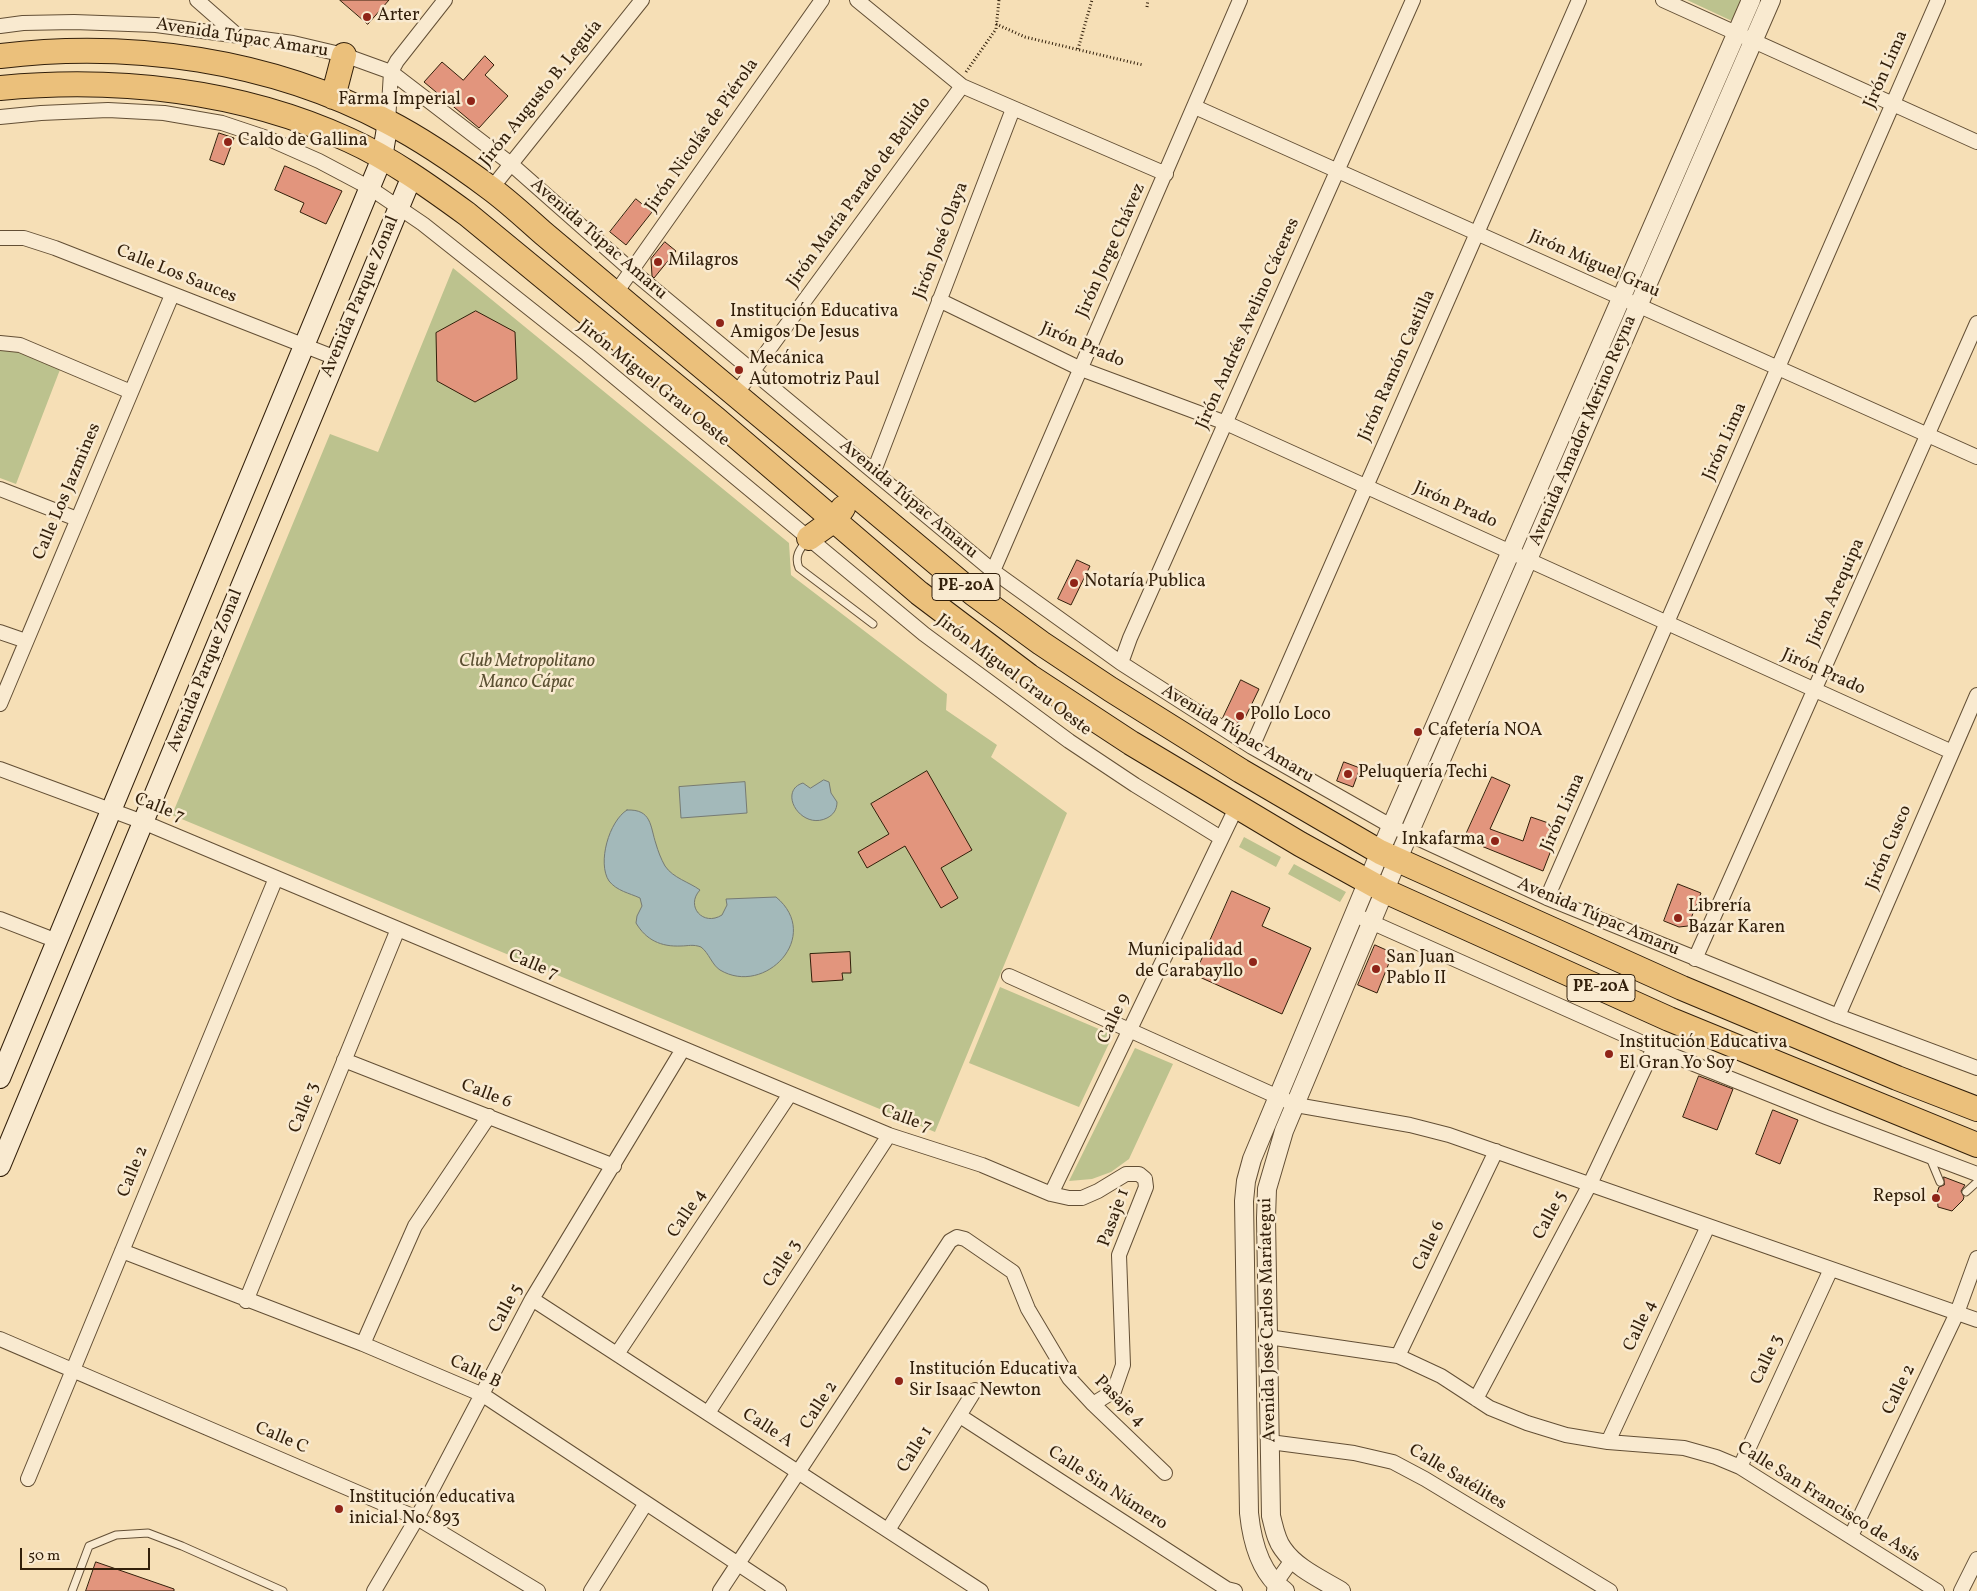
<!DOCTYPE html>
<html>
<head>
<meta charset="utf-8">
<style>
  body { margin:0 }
  #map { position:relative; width:1977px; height:1591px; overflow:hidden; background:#f6dfb6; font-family:Vollkorn,serif }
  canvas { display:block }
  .scale { position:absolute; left:20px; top:1548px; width:130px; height:22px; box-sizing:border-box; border:2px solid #321f0a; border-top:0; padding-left:6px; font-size:15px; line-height:18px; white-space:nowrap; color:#321f0a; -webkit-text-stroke:4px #f9ead0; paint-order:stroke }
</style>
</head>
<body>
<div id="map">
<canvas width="1977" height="1591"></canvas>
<div class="scale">50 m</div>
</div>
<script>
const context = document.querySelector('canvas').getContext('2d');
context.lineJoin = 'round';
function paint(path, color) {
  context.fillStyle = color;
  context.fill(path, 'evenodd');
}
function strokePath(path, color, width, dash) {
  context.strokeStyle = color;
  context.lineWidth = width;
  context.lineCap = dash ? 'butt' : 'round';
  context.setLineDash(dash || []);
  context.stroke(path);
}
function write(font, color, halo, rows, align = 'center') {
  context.font = font + ' Vollkorn,serif';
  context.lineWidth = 5;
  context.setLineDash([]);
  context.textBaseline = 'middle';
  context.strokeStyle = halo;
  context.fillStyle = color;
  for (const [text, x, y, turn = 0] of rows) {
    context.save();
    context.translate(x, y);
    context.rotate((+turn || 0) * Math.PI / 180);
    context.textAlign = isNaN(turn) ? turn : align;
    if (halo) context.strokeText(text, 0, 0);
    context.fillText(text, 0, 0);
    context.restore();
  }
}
paint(new Path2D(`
  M1687,0H1741L1732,21Z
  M453,268L789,543L791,575L947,694L946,710L997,745L991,757L1067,813L935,1132L172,815L330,434L378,452Z
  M0,347H15L61,367L16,484L0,478Z
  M1244,837L1281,857L1276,867L1239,847Z
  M1294,864L1346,892L1340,902L1288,874Z
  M1000,987L1113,1035L1079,1107L969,1063Z
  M1135,1048L1173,1064L1129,1159L1111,1172L1092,1179L1069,1181Z`), '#bcc28e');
const water = new Path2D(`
  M824,780L829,782L831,793L837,802C837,810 833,815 827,818C801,831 777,791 803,783L810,788Z
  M745,782L747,813L681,818L679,787Z
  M627,810C652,809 650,826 656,844C658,851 661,859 665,866C673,878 689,882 700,890C685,906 703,927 722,915L727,905L726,899L776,897C823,936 765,997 720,970C712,965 709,953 701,947C693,944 688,946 681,946C661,947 646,940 636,923L637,916L642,906L640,898C629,893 617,891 609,881C597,863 609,821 627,810Z`);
paint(water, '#a3b9ba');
strokePath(water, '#767b74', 1);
const building = new Path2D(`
  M340,0H389L368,24Z
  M485,56L494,65L485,75L508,96L479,128L424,82L442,62L463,80Z
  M219,133L234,138L224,165L210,160Z
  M285,166L342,191L326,224L300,212L304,203L275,190Z
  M636,199L652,212L626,245L610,232Z
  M665,242L676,251L654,278L652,276L651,259Z
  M476,311L515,332L517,379L475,402L437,381L436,333Z
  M1077,560L1090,566L1071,605L1058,599Z
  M1241,680L1259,689L1245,718L1234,725L1223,718Z
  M1344,762L1360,768L1353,787L1337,781Z
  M927,771L972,850L941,868L958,898L941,908L905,846L867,868L858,852L889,834L871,804Z
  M1492,777L1510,785L1490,829L1523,841L1531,817L1560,827L1543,871L1464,839Z
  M1678,884L1701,893L1688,926L1679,927L1664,921Z
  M1232,891L1270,908L1262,926L1311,948L1282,1014L1195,975Z
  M1375,945L1393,953L1377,993L1358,985Z
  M850,952L851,973H842L843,980L812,982L810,954Z
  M1699,1076L1733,1089L1717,1130L1683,1117Z
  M1773,1110L1798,1120L1780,1164L1756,1154Z
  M1944,1177L1965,1185L1961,1191L1964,1197L1963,1200L1952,1211L1938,1207L1937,1193L1939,1187L1944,1185Z
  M96,1562L174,1589V1591H86Z`);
paint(building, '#e2957d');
strokePath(building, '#321f0a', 1);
const service = new Path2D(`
  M807,540C800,549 794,556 799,568L873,624
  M1930,1158L1940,1182
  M1966,1192L1977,1182
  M72,1591L89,1546L116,1535L148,1533L182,1546L283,1591`);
const minor = new Path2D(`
  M197,0L238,36
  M857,0L962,86L1166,174
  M1663,0L1977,142
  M0,26L23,23L74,22L156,25L293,43L344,55L391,72L511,164L631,270L993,571L1121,663L1252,747L1391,826L1547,898L1838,1016L1977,1068
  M1195,107L1977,457
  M0,117L41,113L108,110L164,113L222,123L267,138L319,161L370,188L423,224L587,354L924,634L1069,741L1135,785L1221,838
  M388,122L391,72L397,61L445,0
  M491,189L642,0
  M0,238H24L55,248L336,358
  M615,294L822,0
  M939,300L1081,369L1226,423L1952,752
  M0,343L20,345L131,392
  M736,394L962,86
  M874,471L1013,109
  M0,489L77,519
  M993,571L1240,0
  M0,632L26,641
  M1121,663L1130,638L1413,0
  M0,704L172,295
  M1252,747L1579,0
  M0,769L143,822L889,1135L982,1165L1051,1194L1069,1198H1082L1098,1191L1126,1174H1139L1145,1179L1146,1187L1119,1255L1123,1365L1114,1391L1093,1404
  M1547,898L1938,0
  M1353,914L1654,1048L1826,1117L1977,1174
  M0,919L57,941
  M1695,959L1977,323
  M1009,976L1296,1105L1410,1125L1449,1135L1977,1320
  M1838,1016L1977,695
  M344,1060L614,1166
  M1051,1194L1237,806
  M122,1251L363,1344L483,1395L779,1591
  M532,1299L981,1591
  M246,1301L398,929
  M1268,1337L1398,1356L1441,1376L1490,1408L1527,1423L1566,1435L1608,1442L1684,1448L1716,1457L1740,1467L1937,1591
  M0,1339L417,1518L538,1591
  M363,1344L415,1226L489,1116
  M617,1354L790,1094
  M1398,1356L1496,1151
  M1476,1399L1590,1184L1654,1048
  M708,1413L889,1135
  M960,1416L1227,1589L1235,1591
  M1270,1442L1354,1453L1393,1462L1425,1479L1610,1591
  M1608,1442L1708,1226
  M1740,1467L1831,1269
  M28,1479L276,878
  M888,1530L975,1390
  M1851,1536L1957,1313L1977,1258
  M374,1591L417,1518L532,1299L683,1049
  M591,1591L646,1503
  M720,1591L950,1241L957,1237L965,1239L1013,1272L1028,1309L1069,1378L1093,1404L1165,1473
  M1274,1591L1275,1584L1292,1560
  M1961,1591L1977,1559`);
const tertiary = new Path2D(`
  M1285,1591C1260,1574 1252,1542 1249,1513L1244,1201L1246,1181L1252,1159L1380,852L1751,0
  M1341,1591C1321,1579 1296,1568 1283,1549C1276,1540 1274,1527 1271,1516L1266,1218L1267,1189L1284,1131L1397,861L1771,0`);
const secondary = new Path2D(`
  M0,1078L382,158L388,122
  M0,1166L412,176`);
const trunk = new Path2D(`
  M0,56C131,40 271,60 388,122C423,140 459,165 490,188C509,202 526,218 543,233C579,263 614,293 650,323C758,413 866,503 974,594L1041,643L1110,689L1241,771L1380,852L1682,988L1897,1078L1977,1109
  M0,88C118,77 240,90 349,140C391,159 430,187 467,214L716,419L919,593L1029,676L1131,743L1300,844L1385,891L1669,1019L1977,1145
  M333,97L344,55
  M809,538L834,520L843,508`);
strokePath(service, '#634f35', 9);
strokePath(minor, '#634f35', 16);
strokePath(tertiary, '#634f35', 20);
strokePath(secondary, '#321f0a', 22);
strokePath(trunk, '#321f0a', 26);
strokePath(new Path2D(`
  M1147,7L1148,0
  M996,24L1025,37L1143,65
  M1078,49L1092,0
  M966,72L996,29L999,0`), '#321f0a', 3, [1, 2.5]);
strokePath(service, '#f9ead0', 7);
strokePath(minor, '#f9ead0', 14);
strokePath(tertiary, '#f9ead0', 18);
strokePath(secondary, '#f9ead0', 20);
strokePath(trunk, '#ebc07b', 24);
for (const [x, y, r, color] of [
  [367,17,5,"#8f2418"],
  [471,101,5,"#8f2418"],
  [228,142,5,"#8f2418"],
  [658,262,5,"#8f2418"],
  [720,323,5,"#8f2418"],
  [739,370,5,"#8f2418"],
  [1074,583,5,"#8f2418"],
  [1240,716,5,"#8f2418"],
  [1418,732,5,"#8f2418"],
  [1348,774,5,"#8f2418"],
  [1495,841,5,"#8f2418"],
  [1678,918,5,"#8f2418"],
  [1253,962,5,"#8f2418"],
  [1376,969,5,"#8f2418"],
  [1609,1054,5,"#8f2418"],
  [1936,1198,5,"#8f2418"],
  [899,1381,5,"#8f2418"],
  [339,1509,5,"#8f2418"]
]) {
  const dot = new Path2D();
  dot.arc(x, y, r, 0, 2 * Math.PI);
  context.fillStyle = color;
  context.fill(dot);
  strokePath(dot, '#f9ead0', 2);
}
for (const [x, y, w] of [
  [966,587,68],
  [1601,988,68]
]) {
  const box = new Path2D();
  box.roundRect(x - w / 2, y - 13.5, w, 27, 4);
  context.fillStyle = '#f9ead0';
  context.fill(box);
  strokePath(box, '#321f0a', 1);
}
write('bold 16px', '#321f0a', null, [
  ["PE-20A",966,587],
  ["PE-20A",1601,988]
]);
write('18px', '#321f0a', '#f9ead0', [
  ["Arter",377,17],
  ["Farma Imperial",461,101,"right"],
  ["Caldo de Gallina",238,142],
  ["Milagros",668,262],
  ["Institución Educativa",730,313],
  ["Amigos De Jesus",730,334],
  ["Mecánica",749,360],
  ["Automotriz Paul",749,381],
  ["Notaría Publica",1084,583],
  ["Pollo Loco",1250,716],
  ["Cafetería NOA",1428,732],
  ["Peluquería Techi",1358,774],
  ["Inkafarma",1485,841,"right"],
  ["Librería",1688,908],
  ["Bazar Karen",1688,929],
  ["Municipalidad",1243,952,"right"],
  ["de Carabayllo",1243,973,"right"],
  ["San Juan",1386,959],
  ["Pablo II",1386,980],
  ["Institución Educativa",1619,1044],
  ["El Gran Yo Soy",1619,1065],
  ["Repsol",1926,1198,"right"],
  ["Institución Educativa",909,1371],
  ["Sir Isaac Newton",909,1392],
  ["Institución educativa",349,1499],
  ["inicial No. 893",349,1520]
], 'left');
write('18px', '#321f0a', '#f9ead0', [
  ["Avenida Túpac Amaru",242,39,9],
  ["Jirón Lima",1887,70,-66],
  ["Jirón Augusto B. Leguía",542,94,-51],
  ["Jirón Nicolás de Piérola",703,136,-55],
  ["Jirón María Parado de Bellido",860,193,-54],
  ["Avenida Túpac Amaru",598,240,41],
  ["Jirón José Olaya",942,241,-69],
  ["Jirón Jorge Chávez",1112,251,-66],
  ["Jirón Miguel Grau",1594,265,24],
  ["Calle Los Sauces",176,275,22],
  ["Avenida Parque Zonal",361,297,-67],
  ["Jirón Andrés Avelino Cáceres",1249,324,-66],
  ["Jirón Prado",1082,346,23],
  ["Jirón Ramón Castilla",1398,366,-66],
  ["Jirón Miguel Grau Oeste",653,384,39],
  ["Avenida Amador Merino Reyna",1584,431,-67],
  ["Jirón Lima",1726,442,-66],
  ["Calle Los Jazmines",68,492,-67],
  ["Avenida Túpac Amaru",908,500,40],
  ["Jirón Prado",1455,506,24],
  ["Jirón Arequipa",1837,593,-66],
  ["Avenida Parque Zonal",206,671,-68],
  ["Jirón Prado",1823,673,24],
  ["Jirón Miguel Grau Oeste",1013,676,37],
  ["Avenida Túpac Amaru",1237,735,31],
  ["Calle 7",159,809,22],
  ["Jirón Lima",1564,813,-66],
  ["Jirón Cusco",1890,848,-67],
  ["Avenida Túpac Amaru",1598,918,23],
  ["Calle 7",533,966,23],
  ["Calle 9",1115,1019,-65],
  ["Calle 6",486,1095,21],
  ["Calle 3",305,1108,-68],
  ["Calle 7",906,1120,20],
  ["Calle 2",134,1172,-68],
  ["Calle 4",688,1214,-56],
  ["Calle 5",1551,1216,-62],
  ["Pasaje 1",1115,1218,-70],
  ["Calle 6",1430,1246,-65],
  ["Calle 3",783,1264,-57],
  ["Calle 5",507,1309,-62],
  ["Avenida José Carlos Maríategui",1269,1320,-91],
  ["Calle 4",1641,1326,-65],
  ["Calle 3",1768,1360,-65],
  ["Calle B",475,1373,26],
  ["Calle 2",1900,1390,-64],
  ["Pasaje 4",1119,1402,45],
  ["Calle 2",820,1406,-57],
  ["Calle A",767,1429,33],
  ["Calle C",281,1439,23],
  ["Calle 1",916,1450,-58],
  ["Calle Satélites",1457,1478,31],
  ["Calle Sin Número",1107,1489,33],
  ["Calle San Francisco de Asís",1828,1503,32]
]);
write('italic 18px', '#5b5032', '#f9ead0', [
  ["Club Metropolitano",527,663],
  ["Manco Cápac",527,684]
]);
</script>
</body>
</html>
